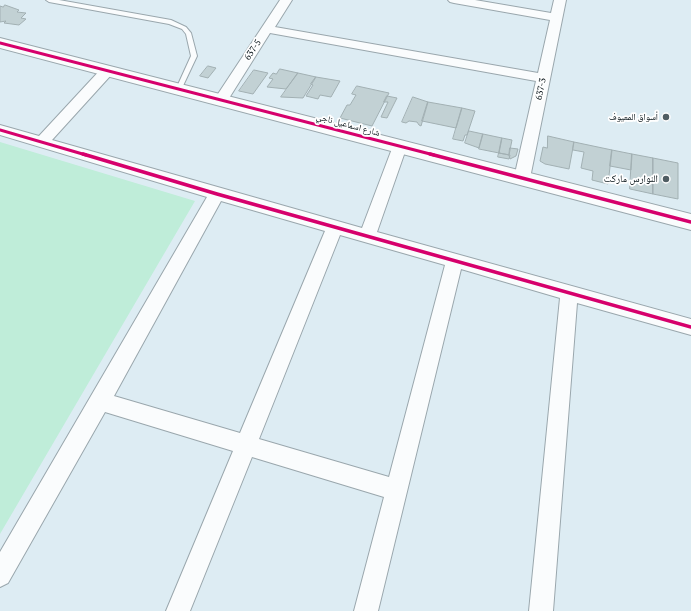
<!DOCTYPE html>
<html>
<head>
<meta charset="utf-8">
<style>
  body { margin:0 }
  canvas { display:block; background:#ddecf3 }
</style>
</head>
<body>
<canvas width="691" height="611"></canvas>
<script>
const context = document.querySelector('canvas').getContext('2d');
context.lineJoin = 'round';
function paint(path, color) {
  context.fillStyle = color;
  context.fill(path, 'evenodd');
}
function strokePath(path, color, width, dash) {
  context.strokeStyle = color;
  context.lineWidth = width;
  context.lineCap = dash ? 'butt' : 'round';
  context.setLineDash(dash || []);
  context.stroke(path);
}
function write(font, color, halo, rows, align = 'center') {
  context.font = font + ' "PT Serif","Noto Naskh Arabic",serif';
  context.lineWidth = 3.5;
  context.setLineDash([]);
  context.textBaseline = 'middle';
  context.strokeStyle = halo;
  context.fillStyle = color;
  for (const [text, x, y, turn = 0] of rows) {
    context.save();
    context.translate(x, y);
    context.rotate((+turn || 0) * Math.PI / 180);
    context.textAlign = isNaN(turn) ? turn : align;
    if (halo) context.strokeText(text, 0, 0);
    context.fillText(text, 0, 0);
    context.restore();
  }
}
paint(new Path2D(`
  M0,142L195,201L0,534Z`), '#bfedd9');
const building = new Path2D(`
  M5,5L19,10L17,12L26,13L21,18L26,19L19,25L4,23L6,21L0,22V6L3,7Z
  M208,66L216,68L208,78L200,76Z
  M280,69L298,73L286,89L267,87L273,79L269,78L273,73L276,74Z
  M254,70L268,73L253,94L239,91Z
  M298,73L316,77L303,98L281,97Z
  M316,77L340,81L331,97L320,95L318,99L306,96L313,85L311,84Z
  M357,86L389,93L372,126L340,118L347,105H350L356,95L352,94Z
  M387,96L397,98L387,118L381,117L388,102H384Z
  M413,97L428,102L421,126L419,125L417,122L409,121L406,123L402,122Z
  M428,102L462,108L456,128L422,121Z
  M462,108L475,111L467,135H465L463,141L453,139Z
  M469,131L483,134L479,148L465,143Z
  M483,134L502,138L499,153L479,149Z
  M548,136L574,142L569,169L545,164L540,161L543,147L547,148Z
  M502,138L512,140L509,155L499,153Z
  M574,142L612,150L608,184L592,180L593,171L581,168L584,152L573,150Z
  M510,148L518,149L516,156L510,159L509,155Z
  M612,150L632,154L631,170L610,166Z
  M499,153L510,155L509,159L498,157Z
  M632,154L653,158V194L630,189Z
  M653,158L678,163V199L653,194Z`);
paint(building, '#c2d1d4');
strokePath(building, '#a2b0b3', 1);
const lane = new Path2D(`
  M46,0H59L171,20L186,27L191,33L197,56L181,90L179,91L176,89L191,56L186,34L182,29L169,24L49,2Z`);
const street = new Path2D(`
  M280,0H292L275,27L538,73L550,20L454,3L450,2L448,0H475L551,13L554,0H566L530,178L527,182L522,184L517,182L514,178L536,81L270,33L226,103L221,104L216,103L214,100Z
  M107,67L112,68L113,71L112,74L52,140L362,228L393,146L395,142L400,141L405,142L407,146L377,232L691,319V335L577,303L553,611H529L560,298L461,269L378,611H354L384,497L252,457L190,611H166L233,451L105,412L8,583L0,587V552L207,197L0,135V125L39,136L102,68ZM221,201L325,231L240,433L114,396ZM340,235L445,265L389,477L259,439Z`);
const secondary = new Path2D(`
  M0,38L691,214V230L0,48Z`);
strokePath(lane, '#9aa7ad', 2);
strokePath(street, '#9aa7ad', 2);
strokePath(secondary, '#9aa7ad', 2);
paint(lane, '#fafcfd');
paint(street, '#fafcfd');
paint(secondary, '#fafcfd');
strokePath(new Path2D(`
  M0,43L434,155
  M0,130L86,155`), '#d6006c', 3);
strokePath(new Path2D(`
  M83,154L217,194L691,327
  M430,154L691,222`), '#d6006c', 3.5);
for (const [x, y, r, color] of [
  [666,117,4,"#505d63"],
  [666,179,4,"#505d63"]
]) {
  const dot = new Path2D();
  dot.arc(x, y, r, 0, 2 * Math.PI);
  context.fillStyle = color;
  context.fill(dot);
  strokePath(dot, '#fff', 1.5);
}
write('9px', '#041015', '#fff', [
  ["637-5",253,50,-57],
  ["637-3",541,89,-78],
  ["شارع اسماعيل ناجي",348,125,15]
]);
write('9px', '#041015', '#fff', [
  ["أسواق المعيوف",658,117]
], 'right');
write('10px', '#041015', '#fff', [
  ["النوارس ماركت",658,179]
], 'right');
</script>
</body>
</html>
